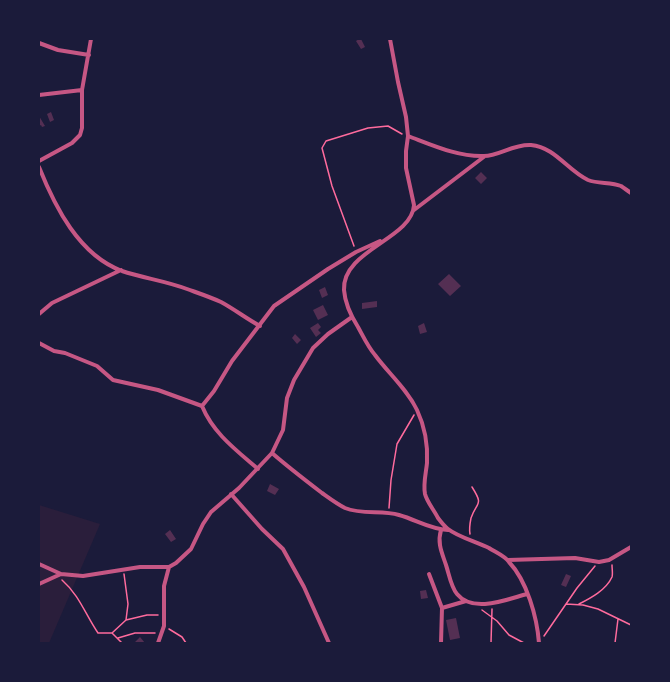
<!DOCTYPE html>
<html>
<head>
<meta charset="utf-8">
<style>
  body { margin:0 }
  #map { position:relative; width:670px; height:682px; overflow:hidden; background:#1b1b3a; font-family:Cabin,sans-serif }
  canvas { display:block }
  .frame { position:absolute; inset:0; border:40px solid #1b1b3a; pointer-events:none }
</style>
</head>
<body>
<div id="map">
<canvas width="670" height="682"></canvas>
<div class="frame"></div>
</div>
<script>
const context = document.querySelector('canvas').getContext('2d');
context.lineJoin = 'round';
function paint(path, color) {
  context.fillStyle = color;
  context.fill(path, 'evenodd');
}
function strokePath(path, color, width, dash) {
  context.strokeStyle = color;
  context.lineWidth = width;
  context.lineCap = dash ? 'butt' : 'round';
  context.setLineDash(dash || []);
  context.stroke(path);
}
paint(new Path2D(`
  M39,505L100,524L49,643H39Z`), '#2a1e3b');
paint(new Path2D(`
  M359,39H361L365,47L361,49L356,41Z
  M51,112L54,120L50,122L47,114Z
  M39,116L45,126L42,127L41,125L39,126Z
  M481,172L487,178L481,184L475,178Z
  M449,274L461,286L450,296L438,284Z
  M325,287L328,295L322,298L319,290Z
  M377,301V307L362,309V303Z
  M323,305L328,315L318,320L313,310Z
  M318,323L321,327L318,330L321,333L316,337L310,328Z
  M424,323L427,332L420,334L418,326Z
  M295,334L301,340L297,344L292,338Z
  M270,484L279,489L275,495L267,491Z
  M170,530L176,539L171,542L165,534Z
  M566,574L571,576L566,587L561,585Z
  M426,590L428,598L421,599L420,591Z
  M456,618L460,638L450,640L446,620Z
  M140,637L145,643H134Z`), '#542f53');
strokePath(new Path2D(`
  M354,246L332,186L322,148L326,141L368,128L388,126L402,134
  M389,508L391,480L397,444L414,415
  M470,534C469,529 470,523 471,518C477,501 484,506 472,487
  M124,574L128,604L126,620
  M62,580C80,596 85,614 98,633H112L122,643
  M566,604L583,605L598,609L631,625
  M579,604C591,598 606,590 612,577C613,574 612,569 612,565
  M482,610L497,621L509,635L524,643
  M169,629L182,637L186,643
  M112,633L126,620L147,615H158
  M544,636L577,588L595,566
  M118,638L135,633H155
  M491,643L492,609
  M615,643L618,619`), '#ff6b9d', 1.5);
strokePath(new Path2D(`
  M390,39L398,82L406,117L408,136L406,151V168L414,205C412,239 342,250 344,290C345,303 351,316 358,327C363,336 368,347 375,355C389,374 407,389 417,410C425,427 428,445 427,463C426,473 423,484 425,494C427,502 434,510 438,518C441,522 444,526 448,529C458,537 477,542 489,548C495,552 505,556 509,562C527,581 537,617 539,643
  M39,43L58,50L89,55
  M39,95L82,90
  M408,136C432,145 458,157 484,156C499,156 513,144 531,145C555,147 568,171 588,180C598,184 611,182 621,186C624,188 628,191 631,193
  M39,161L72,143L80,135L82,128V90L91,39
  M39,167C55,207 79,255 122,271C143,278 166,281 187,289C198,293 210,297 221,302C234,309 247,319 260,326
  M414,210L485,156
  M39,314L52,303L121,270
  M39,343L54,351L65,353L97,366L113,380L158,390L202,406
  M272,453C288,467 305,480 322,493C329,498 337,504 345,508C362,515 382,510 399,515C417,520 429,529 448,530
  M258,469C236,450 213,433 202,406L214,391L232,361L274,306L328,269L356,252L380,241
  M231,494L262,529L283,549L304,587L329,643
  M441,530C437,543 442,553 446,565C449,574 451,587 457,594C473,614 508,599 527,594
  M508,560L575,558L599,562L609,560L631,547
  M39,564L61,574L83,576L140,567H169L176,563L191,549L203,524L211,512L239,488L272,453L283,430L287,398L294,380L313,348L328,334L352,317
  M429,574L442,608L441,643
  M39,584L61,574
  M442,608L466,601
  M158,643L164,626V586L169,567`), '#c65784', 4);
</script>
</body>
</html>
